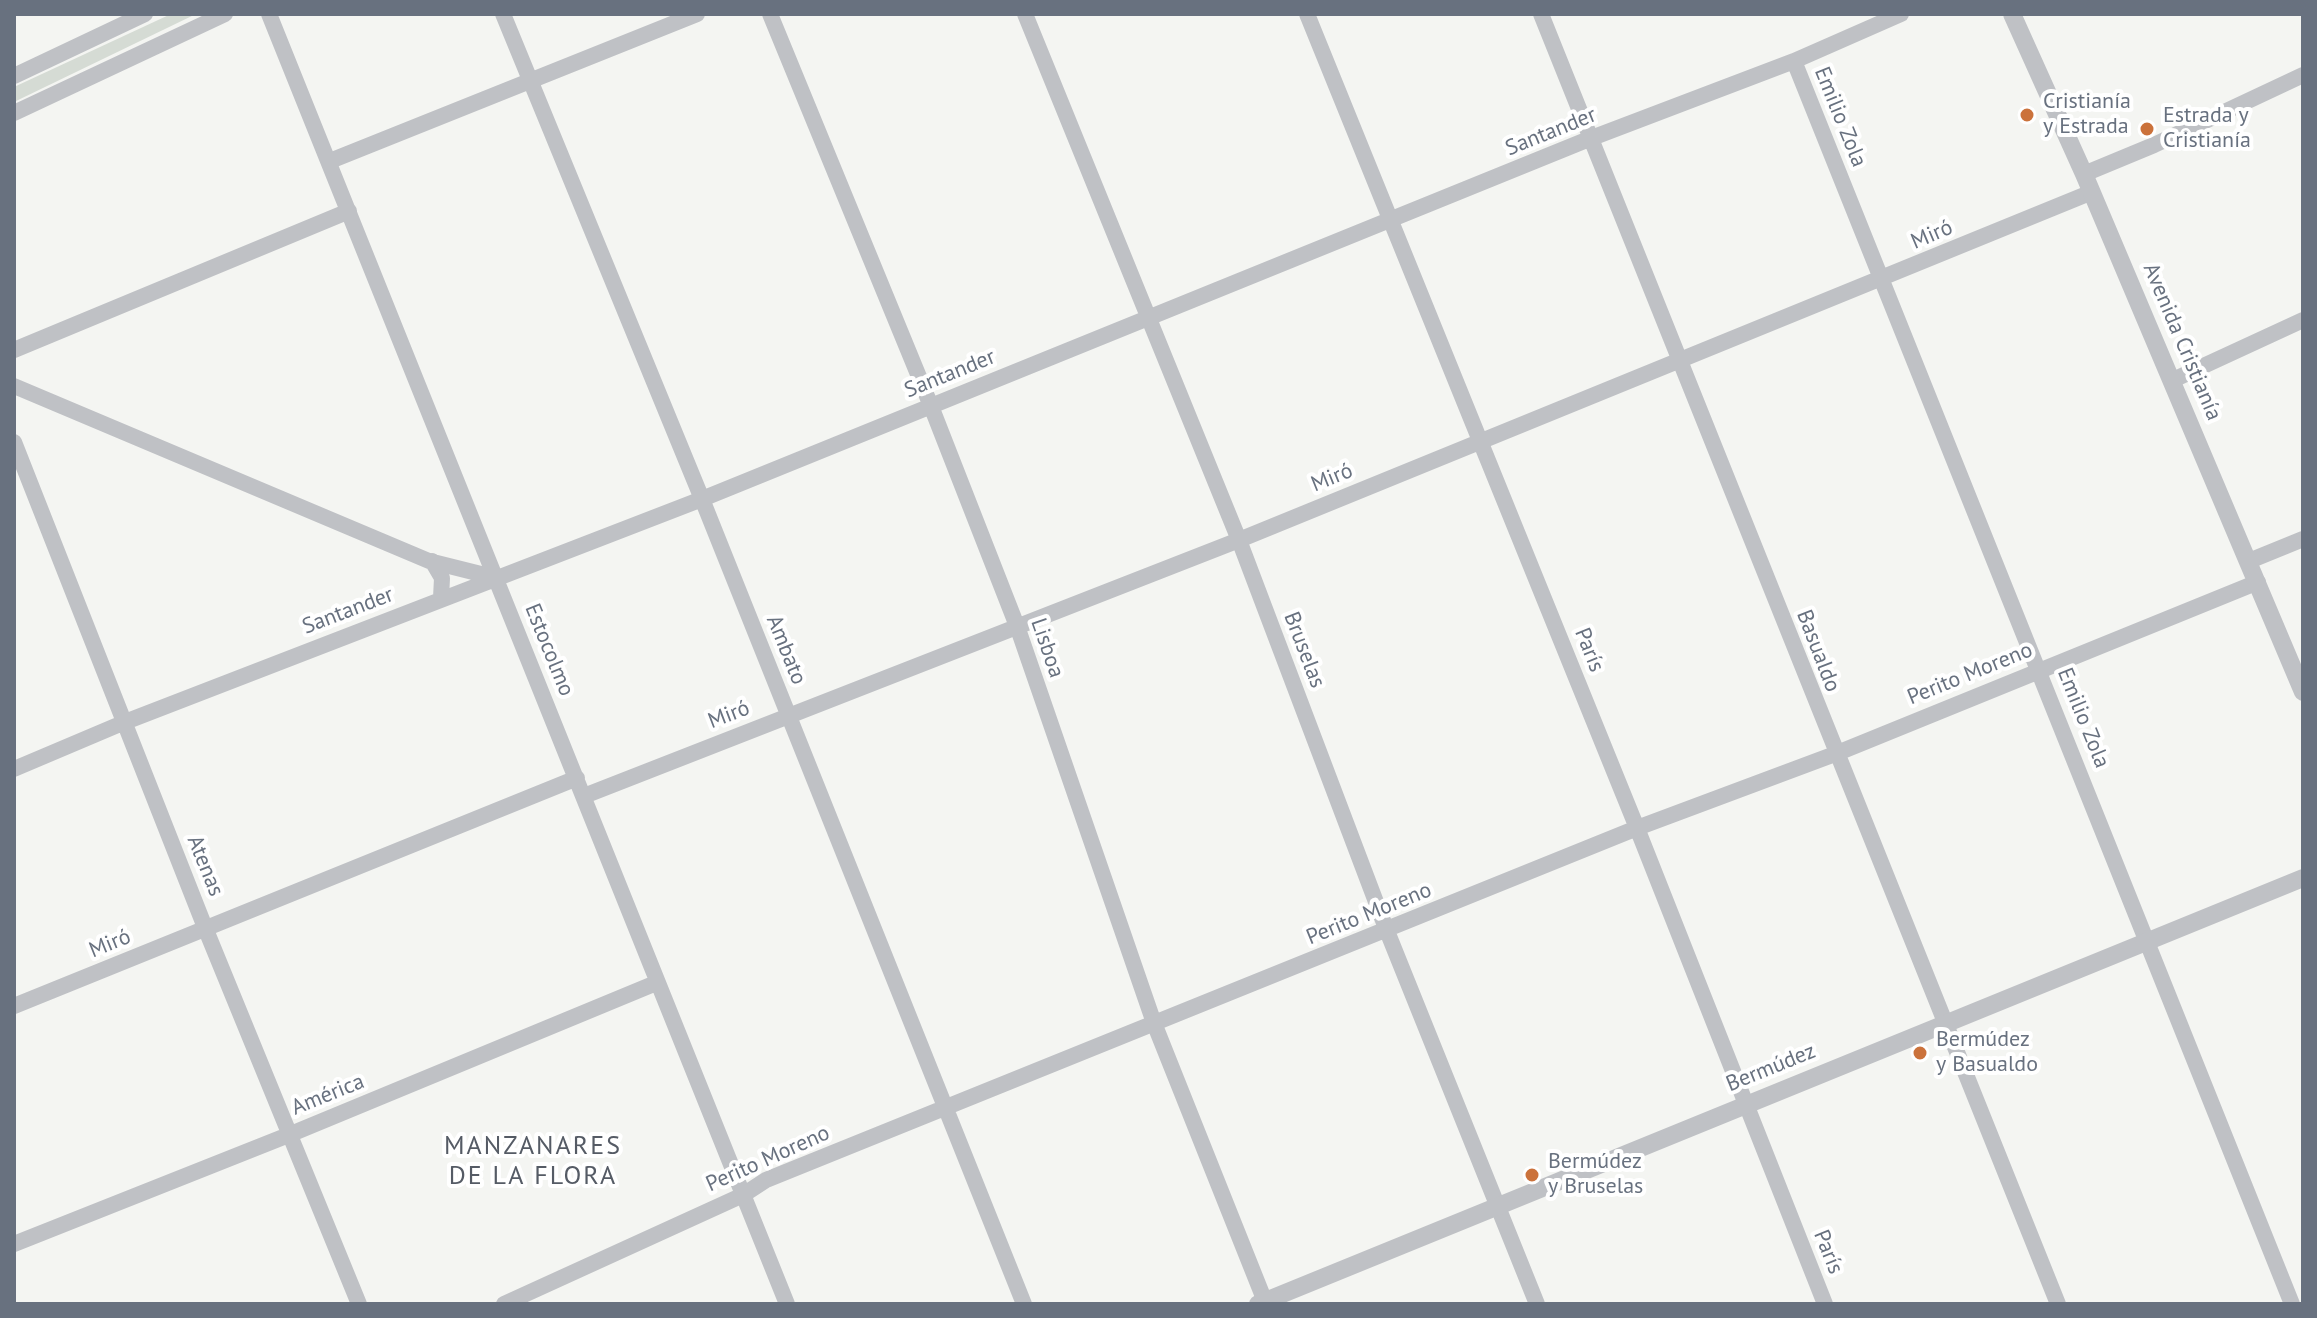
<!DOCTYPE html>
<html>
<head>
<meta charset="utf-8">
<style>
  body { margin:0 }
  #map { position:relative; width:2317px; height:1318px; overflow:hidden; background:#f4f5f2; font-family:"PT Sans",sans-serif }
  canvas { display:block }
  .frame { position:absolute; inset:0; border:16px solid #68717f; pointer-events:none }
</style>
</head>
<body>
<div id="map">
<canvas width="2317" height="1318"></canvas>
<div class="frame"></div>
</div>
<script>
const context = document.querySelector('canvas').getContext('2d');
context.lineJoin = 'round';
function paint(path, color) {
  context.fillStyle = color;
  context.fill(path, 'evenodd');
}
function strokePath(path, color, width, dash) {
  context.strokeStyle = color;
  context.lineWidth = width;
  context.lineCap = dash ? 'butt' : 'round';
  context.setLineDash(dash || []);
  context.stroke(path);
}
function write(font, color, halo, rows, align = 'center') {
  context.font = font + ' "PT Sans",sans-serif';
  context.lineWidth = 8;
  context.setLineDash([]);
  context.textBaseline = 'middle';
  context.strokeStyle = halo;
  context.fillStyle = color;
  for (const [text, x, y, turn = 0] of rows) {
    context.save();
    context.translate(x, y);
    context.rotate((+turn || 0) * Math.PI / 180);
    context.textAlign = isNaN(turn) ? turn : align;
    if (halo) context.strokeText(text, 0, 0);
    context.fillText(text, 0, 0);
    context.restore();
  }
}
paint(new Path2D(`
  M171,14H196L14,102V87Z`), '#d5dbd4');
strokePath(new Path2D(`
  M269,14L787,1304
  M503,14L702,499L1024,1304
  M770,14L931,406L1017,626L1154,1023L1266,1304
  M1025,14L1239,540L1387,931L1537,1304
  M1307,14L1637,828L1825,1304
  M1541,14L2058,1304
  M1794,61L2292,1304
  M14,76L145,14
  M14,113L225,14
  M330,161L697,14
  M2084,174L2154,145L2303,75
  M14,350L349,211
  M2173,380L2303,320
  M14,386L429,561L497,578
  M14,442L206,930L359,1304
  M432,561L442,578L441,598
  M2249,561L2303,539
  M14,769L125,722L702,499L1589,139L1794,61L1901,14
  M584,796L1239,540L2092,192
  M14,1006L577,778
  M14,1244L291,1134L656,983
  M504,1304L743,1195L766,1180L1637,828L1835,754L2258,582`), '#bfc1c5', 16);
strokePath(new Path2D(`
  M2012,14L2084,174L2303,692
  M1258,1304L2303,878`), '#bfc1c5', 18);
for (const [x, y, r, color] of [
  [2027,115,8,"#cb723b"],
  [2147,129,8,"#cb723b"],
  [1920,1053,8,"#cb723b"],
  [1532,1175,8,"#cb723b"]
]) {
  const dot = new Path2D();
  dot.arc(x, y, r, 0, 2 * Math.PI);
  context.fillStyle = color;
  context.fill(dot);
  strokePath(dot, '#fff', 3);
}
write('22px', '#68717f', '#fff', [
  ["Cristianía",2043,102],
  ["y Estrada",2043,127],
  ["Estrada y",2163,116],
  ["Cristianía",2163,141],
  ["Bermúdez",1936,1040],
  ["y Basualdo",1936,1065],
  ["Bermúdez",1548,1162],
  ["y Bruselas",1548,1187]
], 'left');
write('22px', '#68717f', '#fff', [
  ["Emilio Zola",1840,117,68],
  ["Santander",1551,132,-22],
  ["Miró",1932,235,-23],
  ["Avenida Cristianía",2182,342,67],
  ["Santander",950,374,-22],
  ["Miró",1332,478,-22],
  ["Santander",348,611,-21],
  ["Lisboa",1047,648,71],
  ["Estocolmo",549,650,68],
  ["Ambato",786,650,68],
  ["Bruselas",1304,650,69],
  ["París",1589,650,68],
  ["Basualdo",1818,651,69],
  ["Perito Moreno",1970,674,-22],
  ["Miró",729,715,-21],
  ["Emilio Zola",2083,718,68],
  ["Atenas",205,866,68],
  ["Perito Moreno",1369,914,-22],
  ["Miró",110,944,-22],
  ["Bermúdez",1771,1068,-22],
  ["América",328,1095,-22],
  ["Perito Moreno",768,1159,-24],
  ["París",1828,1252,68]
]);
context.letterSpacing = '2px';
write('26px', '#555b65', '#fff', [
  ["MANZANARES",533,1147],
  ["DE LA FLORA",533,1177]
]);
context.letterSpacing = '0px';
</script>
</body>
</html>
